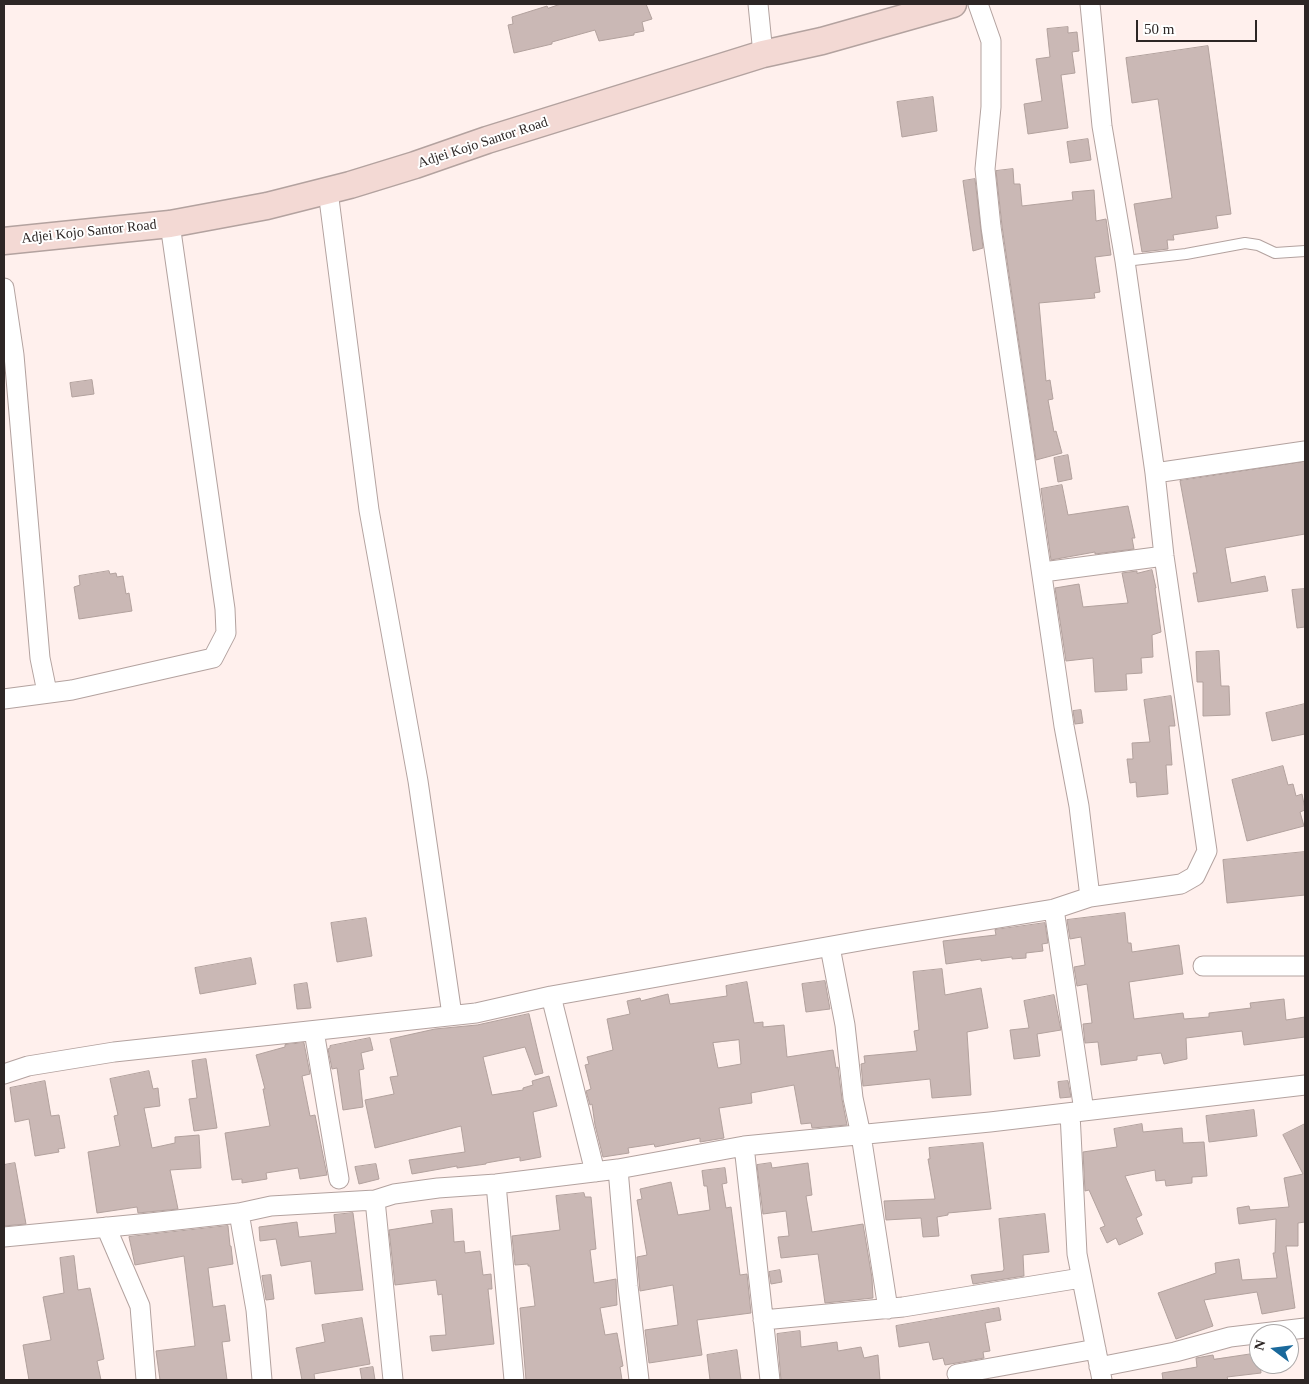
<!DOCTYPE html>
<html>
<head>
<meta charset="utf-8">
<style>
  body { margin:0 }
  #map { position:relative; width:1309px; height:1384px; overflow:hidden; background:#fff0ed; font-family:"Times New Roman",serif }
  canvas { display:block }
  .frame { position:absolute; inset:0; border:5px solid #2d2625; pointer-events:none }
  .north { position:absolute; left:1249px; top:1324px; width:50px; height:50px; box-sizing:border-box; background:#fff; border:1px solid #aba8a8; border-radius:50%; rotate:285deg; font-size:14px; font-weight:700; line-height:20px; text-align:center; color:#2d2625 }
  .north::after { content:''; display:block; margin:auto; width:18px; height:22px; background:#1a699b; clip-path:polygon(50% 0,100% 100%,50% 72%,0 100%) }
  .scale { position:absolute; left:1136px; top:20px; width:121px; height:22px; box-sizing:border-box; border:2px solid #2d2625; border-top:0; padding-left:6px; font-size:15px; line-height:18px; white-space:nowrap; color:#2d2625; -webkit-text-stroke:4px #fff; paint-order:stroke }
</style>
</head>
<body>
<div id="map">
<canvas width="1309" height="1384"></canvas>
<div class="frame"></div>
<div class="north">N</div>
<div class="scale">50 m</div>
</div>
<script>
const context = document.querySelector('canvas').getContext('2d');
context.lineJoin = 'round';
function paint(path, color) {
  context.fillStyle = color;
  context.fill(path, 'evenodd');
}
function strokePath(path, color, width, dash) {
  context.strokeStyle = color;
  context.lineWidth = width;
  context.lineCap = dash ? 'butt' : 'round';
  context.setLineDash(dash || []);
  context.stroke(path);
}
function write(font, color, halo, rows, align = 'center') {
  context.font = font + ' "Times New Roman",serif';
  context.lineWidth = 4;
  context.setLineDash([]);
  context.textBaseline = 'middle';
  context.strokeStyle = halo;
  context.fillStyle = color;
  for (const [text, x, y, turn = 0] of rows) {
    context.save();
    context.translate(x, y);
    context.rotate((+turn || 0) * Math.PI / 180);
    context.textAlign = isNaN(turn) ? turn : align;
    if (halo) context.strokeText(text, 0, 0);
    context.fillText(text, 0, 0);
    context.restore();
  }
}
const building = new Path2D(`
  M561,4H646L652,19L642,22L644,31L634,33V35L599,41L595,30L552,42V44L514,53L508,25L513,24L512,17L547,6L548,8Z
  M1068,27V33L1077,32L1079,51L1072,52L1075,73L1061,75L1068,128L1028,134L1024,104L1042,101L1036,59L1050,57L1047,29Z
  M1208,46L1231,214L1216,216L1218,228L1173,235L1174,240H1167L1168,249L1142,252L1134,204L1172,198L1158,99L1132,103L1126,58Z
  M933,97L937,131L902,137L897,102Z
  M1088,139L1091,160L1070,163L1067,142Z
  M1013,169L1014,184H1020L1022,206L1073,200L1072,192L1094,190L1096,221L1106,219L1111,255L1095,257L1100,292L1094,293L1095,298L1039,303L1046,381L1050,380L1053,399L1048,400L1054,432L1056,431L1062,453L1036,460L1002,226L996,171Z
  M975,179L983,248L973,251L963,181Z
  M92,380L94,394L72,397L70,383Z
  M1068,455L1072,479L1058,482L1054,458Z
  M1305,462V534L1225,548L1231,583L1265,576L1268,591L1198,602L1193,573H1197L1180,481Z
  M1062,485L1068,515L1128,506L1135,538H1132L1134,549L1095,554V552L1051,560L1041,489Z
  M1152,570L1156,588H1155L1161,632L1152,635L1153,657L1141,658L1142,673L1126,674L1127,690L1095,692L1093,658L1066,661L1055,588L1079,584L1083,607L1128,603L1122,573L1137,571V573Z
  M109,571L110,574L116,573L117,577L123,576L126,594L129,593L132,611L79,619L74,587L80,585L79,576Z
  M1305,589V627L1297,628L1292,590Z
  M1219,651L1221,686H1229L1230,715L1203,716V682H1197L1196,652Z
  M1171,696L1175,726H1169L1172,765H1166L1168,794L1137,797L1136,782L1130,783L1127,759H1133L1132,743L1150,742L1144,700Z
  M1305,704V734L1272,741L1266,713Z
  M1081,710L1083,723L1075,724L1073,711Z
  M1283,766L1288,785L1293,784L1296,796L1302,794L1305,809V810L1300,812L1304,826L1247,841L1232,780Z
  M1305,852V895L1227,903L1223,860Z
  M1125,913L1128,943H1131L1132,952L1179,945L1183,974L1129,982L1134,1019L1183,1013L1184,1019L1209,1017V1013L1251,1008L1250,1003L1284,999L1286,1020L1305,1017V1037L1244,1045L1242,1031L1186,1038L1187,1059L1164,1064L1161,1053L1137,1056V1060L1101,1065L1098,1042L1085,1043L1083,1024L1092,1023L1087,984L1077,986L1074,967L1085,965L1081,937L1070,939L1067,920Z
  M366,918L372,956L337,962L331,923Z
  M1045,923L1048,943L1042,944L1043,951L1026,953V958L1012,959V957L981,961V959L946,964L943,941L996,935L995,930Z
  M251,958L256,984L200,994L195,968Z
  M942,969L945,995L981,988L988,1028L967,1032L971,1095L932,1098L930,1079L863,1086L861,1064L865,1063L864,1056L917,1051L914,1031L919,1030L913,972Z
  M825,981L830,1009L806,1012L802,984Z
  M747,982L754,1023L763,1022V1027L784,1025L787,1057L833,1050L836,1068L838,1067L842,1099L847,1125L812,1128L811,1123L801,1124L794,1085L751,1093L752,1103L719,1108L724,1138L700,1142V1138L655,1147L654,1144L628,1148L629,1153L603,1157L595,1125L592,1104L590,1105L586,1091L591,1089L585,1065L589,1064L587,1057L613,1050L607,1019L630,1014L627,1001L640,998L641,1001L668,994L670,1004L727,996L726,986ZM739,1040L741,1064L718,1068L713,1043Z
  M307,983L311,1008L297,1009L294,985Z
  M1054,995L1061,1030L1037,1034L1040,1056L1014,1059L1010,1030L1029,1028L1024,1001Z
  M529,1014L543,1073L535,1075L525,1047L483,1057L492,1095L523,1090V1088L533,1085L532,1081L549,1076L557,1106L533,1112L541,1157L520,1161V1157L486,1163V1164L457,1168V1166L412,1174L409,1160L465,1152L461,1126L375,1148L365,1100L394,1094L390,1077L398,1076L390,1039L435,1029L477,1025Z
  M370,1038L373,1050L361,1053L364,1069L359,1070L363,1107L343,1110L337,1068L332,1069L328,1049L330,1048V1046Z
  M304,1043L310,1074L302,1076L310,1116L315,1115L327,1175L300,1179L298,1168L266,1173L267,1179L242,1183V1179L232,1180L225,1133L270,1126L263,1089H265L256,1055L285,1047V1045Z
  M206,1059L217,1128L194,1131L189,1099L197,1098L192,1061Z
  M149,1071L153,1089L158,1088L160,1106L144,1108L152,1148L175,1143V1137L199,1135L201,1168L170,1170L178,1209L138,1213L137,1207L97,1213L88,1152L120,1146L114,1116L118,1115L110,1079Z
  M45,1081L51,1116L59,1115L65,1148L58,1149L59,1152L35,1156L29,1119L15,1122L10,1088Z
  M1068,1081L1071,1097L1060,1098L1058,1082Z
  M1254,1110L1257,1136L1209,1142L1206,1116Z
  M1142,1124L1143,1132L1182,1128L1183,1143L1204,1142L1207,1176L1192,1177V1183L1166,1186L1165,1180L1156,1181L1155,1170L1125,1176L1142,1215L1136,1218L1143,1234L1119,1245L1116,1238L1107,1243L1100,1228L1105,1226L1089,1190L1085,1191L1083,1152L1117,1147L1114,1129Z
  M1305,1124V1222L1298,1223V1246H1286L1295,1308L1262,1314L1257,1292L1204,1300L1213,1326L1176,1339L1158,1293L1216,1273L1215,1263L1239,1259L1242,1280L1277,1278L1273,1253H1275L1276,1219L1239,1224L1237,1208L1249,1206L1250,1210L1289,1207L1284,1178L1303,1174L1283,1135Z
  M983,1143L991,1209L948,1213V1215L937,1217L939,1236L923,1237L921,1218L886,1220L884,1201L935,1199L928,1159H930L929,1148Z
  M15,1163L26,1224L4,1226V1165Z
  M771,1163L772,1168L808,1163L812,1195L806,1196L812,1232L863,1224L872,1278L873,1298L825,1303L818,1254L781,1258L778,1237L789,1236L786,1211L763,1214L757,1165Z
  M376,1164L379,1179L359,1184L355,1167Z
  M725,1168L727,1183L722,1184L726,1208L731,1207L740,1275L747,1274L751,1313L697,1320L702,1355L649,1363L645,1330L678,1325L673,1285L640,1291L637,1257L647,1255L637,1200L642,1199L640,1189L671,1182L678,1215L710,1210L707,1186H704L702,1171Z
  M584,1193L585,1197H591L596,1249L590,1250L594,1283L616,1279L617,1305L600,1308L605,1335L617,1333L623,1366L620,1367L622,1380H526L520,1308L535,1306L530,1266H528V1264L515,1265L512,1236L560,1230L556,1196Z
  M452,1209L454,1242L464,1241L465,1253L480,1251L483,1275L491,1274L492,1289H488L494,1344L432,1351L430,1336L446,1335L442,1294L438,1295L436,1280L395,1285L389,1230L433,1223L431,1211Z
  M353,1213L363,1290L315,1294L311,1261L281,1266L276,1239L260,1241L259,1227L297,1222L299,1237L336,1233L334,1215Z
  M1045,1214L1049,1252L1023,1255L1024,1276L973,1284L971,1275L1003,1271L1004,1269L999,1219Z
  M228,1226L230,1246H231L233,1264L208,1268L213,1307L225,1305L230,1341L222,1342L227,1380H160L156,1351L195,1346L184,1256L135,1265L129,1237Z
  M74,1256L78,1290L90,1288L98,1327L104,1359L97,1361L101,1380H29L23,1345L51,1340L43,1297L64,1293L60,1258Z
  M780,1270L782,1282L771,1284L769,1272Z
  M271,1275L274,1299L266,1300L262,1276Z
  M999,1308L1001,1320L985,1323L990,1351L983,1352L984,1358L945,1365L943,1358L933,1360L929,1342L899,1347L896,1326Z
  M362,1318L370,1364L314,1374L315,1380H302L296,1348L325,1342L322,1325Z
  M800,1331L801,1347L837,1342L838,1351L861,1347L864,1358L878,1355L880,1380H781L777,1334Z
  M737,1350L741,1380H710L707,1355Z
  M1259,1353L1261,1373L1227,1377L1228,1380H1163L1162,1373L1197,1367L1196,1358L1213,1355L1214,1359Z
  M373,1367L375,1380H362L360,1369Z`);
paint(building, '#cab8b5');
strokePath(building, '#b2a19d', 1);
const lane = new Path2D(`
  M1125,261L1186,254L1245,243L1258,245L1275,253L1305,251`);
const street = new Path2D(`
  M758,4L763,54
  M978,4L991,41V107L985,169L991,227L1064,726L1079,806L1090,897
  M328,191L369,510L418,781L452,1015
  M4,288L14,355L40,658L47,692
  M1155,473L1305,451
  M1043,572L1164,556
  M4,699L72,690L213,658L226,633L225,609L170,224
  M1054,909L1084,1111
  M830,947L845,1025L853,1098L861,1135L888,1309
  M1203,966H1305
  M551,996L595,1172
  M314,1031L339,1179
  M4,1074L28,1066L114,1052L476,1013L551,996L871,939L1054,909L1090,897L1181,884L1195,876L1207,851L1164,556L1155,473L1125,261L1102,126L1090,4
  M1070,1113L1077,1254L1102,1380
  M744,1146L770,1380
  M618,1169L628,1286L639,1380
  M496,1184L514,1380
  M375,1200L393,1380
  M239,1213L256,1310L262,1380
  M106,1227L140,1306L146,1380
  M4,1237L150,1223L239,1213L271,1206L375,1200L394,1194L438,1188L496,1184L618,1169L744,1146L990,1122L1305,1085
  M763,1320L903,1307L1081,1278
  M1099,1367L1175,1352L1230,1337L1305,1328
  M957,1374L1096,1349`);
const secondary = new Path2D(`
  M4,241L170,224L267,206L350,185L415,165L487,140L763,54L822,41L953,4`);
strokePath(lane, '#b3a29f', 12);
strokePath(street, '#b3a29f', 21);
strokePath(secondary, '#b3a29f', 29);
strokePath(lane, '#fff', 10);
strokePath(street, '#fff', 19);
strokePath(secondary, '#f3d9d4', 26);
write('14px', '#2d2625', '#fff', [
  ["Adjei Kojo Santor Road",483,143,-18],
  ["Adjei Kojo Santor Road",89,232,-6]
]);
</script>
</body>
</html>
